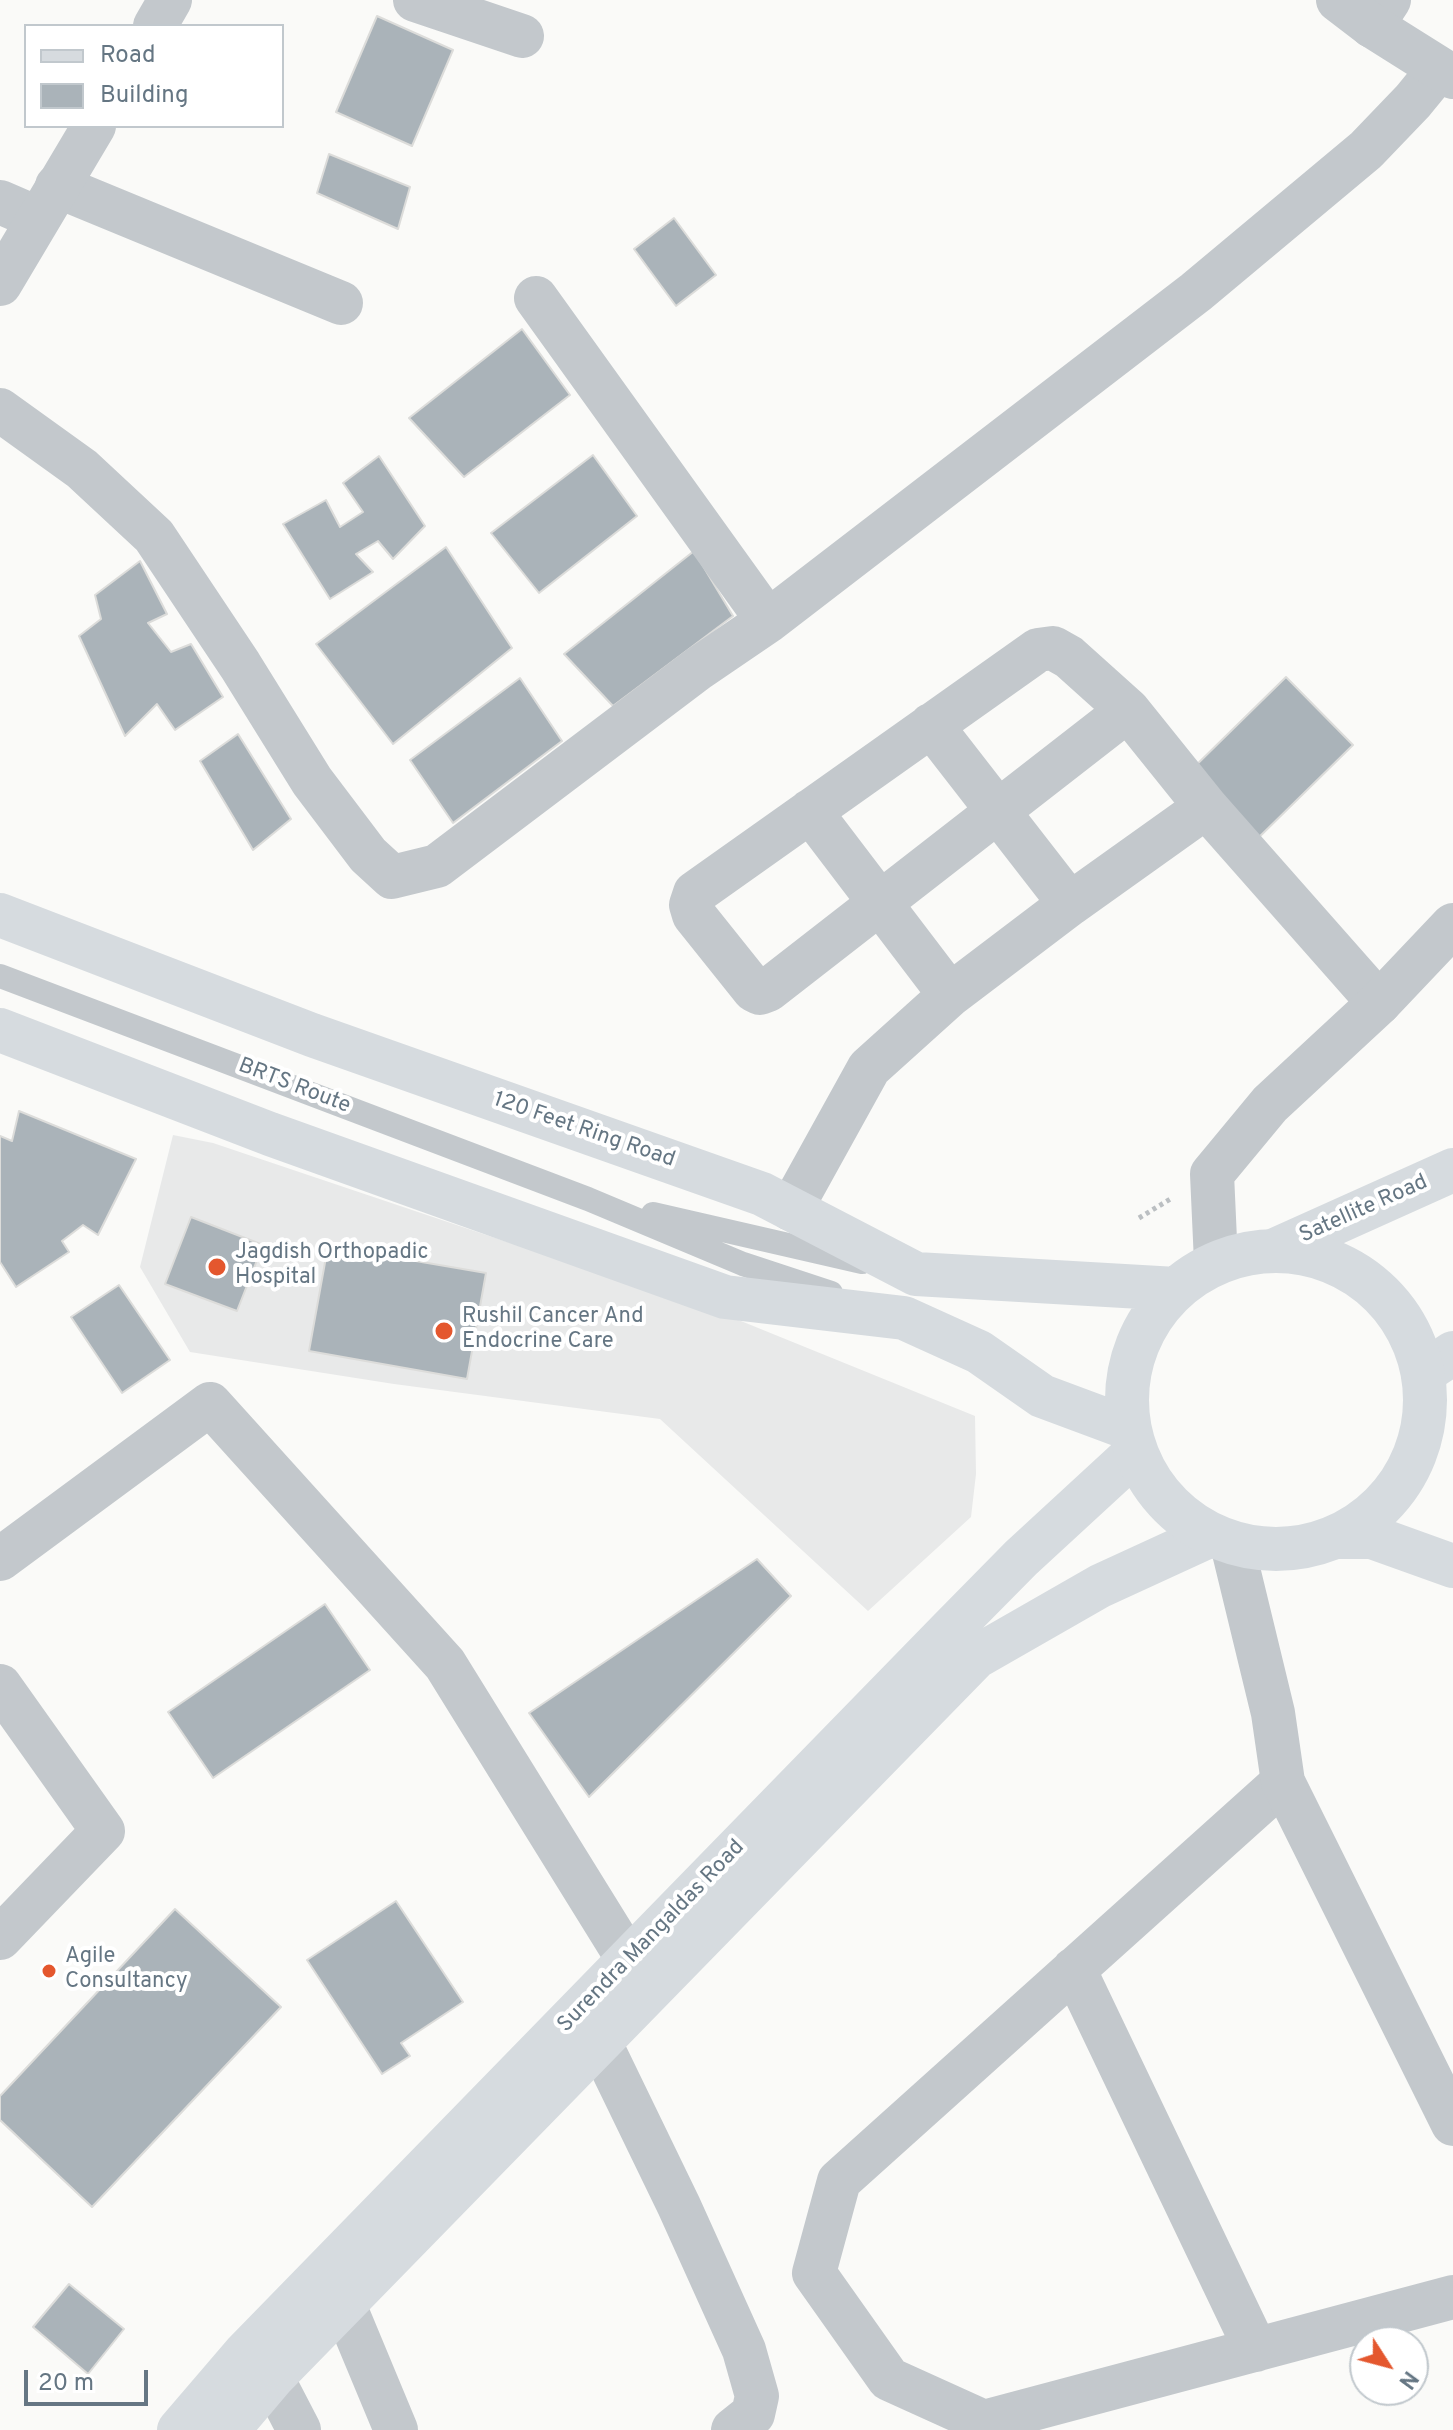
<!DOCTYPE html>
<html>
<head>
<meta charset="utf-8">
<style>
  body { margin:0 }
  #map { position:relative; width:1453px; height:2430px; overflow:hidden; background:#fafaf8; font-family:Overpass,sans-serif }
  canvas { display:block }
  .legend { position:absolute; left:24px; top:24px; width:260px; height:104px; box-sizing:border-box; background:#fff; border:2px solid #c1c8cd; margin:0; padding:10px 14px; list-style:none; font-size:24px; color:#657683 }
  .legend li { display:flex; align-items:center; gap:16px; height:40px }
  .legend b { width:40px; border:2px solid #c1c8cd }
  .north { position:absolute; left:1349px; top:2326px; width:80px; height:80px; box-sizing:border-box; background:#fff; border:2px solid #c1c8cd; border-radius:50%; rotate:126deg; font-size:22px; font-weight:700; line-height:32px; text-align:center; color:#657683 }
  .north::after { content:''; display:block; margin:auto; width:28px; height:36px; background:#e4572e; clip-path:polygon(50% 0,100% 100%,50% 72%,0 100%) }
  .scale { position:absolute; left:24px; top:2370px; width:124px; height:36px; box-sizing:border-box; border:4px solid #657683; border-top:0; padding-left:10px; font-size:24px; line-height:28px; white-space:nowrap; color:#657683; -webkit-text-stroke:6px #fff; paint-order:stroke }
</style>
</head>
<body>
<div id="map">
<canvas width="1453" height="2430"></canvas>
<ul class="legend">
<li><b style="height:10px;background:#d6dbdf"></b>Road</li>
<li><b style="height:22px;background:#aab3b9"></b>Building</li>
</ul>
<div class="north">N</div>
<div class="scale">20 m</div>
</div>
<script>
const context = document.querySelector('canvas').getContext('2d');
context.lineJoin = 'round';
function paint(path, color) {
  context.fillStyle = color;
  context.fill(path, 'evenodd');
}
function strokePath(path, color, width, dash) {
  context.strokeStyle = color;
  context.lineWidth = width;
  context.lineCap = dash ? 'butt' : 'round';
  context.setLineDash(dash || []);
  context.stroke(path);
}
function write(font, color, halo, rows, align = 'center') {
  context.font = font + ' Overpass,sans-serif';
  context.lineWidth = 8;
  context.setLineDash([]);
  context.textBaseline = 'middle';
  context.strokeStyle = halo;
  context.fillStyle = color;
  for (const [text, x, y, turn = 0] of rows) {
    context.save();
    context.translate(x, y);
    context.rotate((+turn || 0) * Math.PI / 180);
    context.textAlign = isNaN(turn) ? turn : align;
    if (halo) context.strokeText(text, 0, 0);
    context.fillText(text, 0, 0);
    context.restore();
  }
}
paint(new Path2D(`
  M173,1135L213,1143L736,1319L975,1416L976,1474L971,1517L868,1611L660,1419L394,1384L190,1352L140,1267Z`), '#e8e9e9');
const building = new Path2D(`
  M377,16L453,50L412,146L336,112Z
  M329,154L410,187L398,229L317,193Z
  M674,218L716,275L676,306L634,249Z
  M522,329L570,395L464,477L409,418Z
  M593,455L637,516L539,593L491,533Z
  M379,456L425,526L393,559L378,541L356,554L373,572L330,599L283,524L326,500L340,527L363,512L343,483Z
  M446,547L512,648L393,744L316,644Z
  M694,551L733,616L613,706L564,654Z
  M140,561L167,614L148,623L171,652L191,644L223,697L175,730L157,704L125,736L79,636L101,619L95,595Z
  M1286,677L1353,745L1250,846L1183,778Z
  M520,678L562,741L453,823L410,760Z
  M238,734L291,819L253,850L200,761Z
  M19,1111L136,1159L98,1235L83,1225L62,1241L69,1252L16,1287L0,1262V1136L12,1141Z
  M191,1217L263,1245L237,1311L165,1284Z
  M328,1246L486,1273L467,1379L309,1351Z
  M119,1285L170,1360L122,1393L71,1317Z
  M757,1559L791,1596L589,1797L529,1713Z
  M325,1604L370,1670L213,1778L168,1712Z
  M396,1901L463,2002L401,2043L410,2056L382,2074L307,1960Z
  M175,1909L281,2007L92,2207L0,2120V2096Z
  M69,2284L124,2329L88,2374L33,2327Z`);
paint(building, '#aab3b9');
strokePath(building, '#dcdcda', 2);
strokePath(new Path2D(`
  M1139,1218L1172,1198`), '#bbbfc2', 5, [4, 4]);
strokePath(new Path2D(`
  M0,976L588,1199L743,1264L831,1293
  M653,1214L862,1262`), '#c3c8cc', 24);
strokePath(new Path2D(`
  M415,0L522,36
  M1372,26L1389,0
  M57,186L341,303
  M0,202L37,218
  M536,298L768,621
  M0,410L82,469L154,536L240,665L312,781L368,855L392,877L437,866L699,668L768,621L1196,292L1366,150L1413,101L1439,69
  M1128,710L768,990L760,993L754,990L694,915L691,905L695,893L1038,650L1053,648L1069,657L1128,710L1206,807L1379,1003
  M931,725L1070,904
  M810,811L950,995
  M791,1209L869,1068L950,995L1070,904L1206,807
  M0,1559L210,1404L445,1664L629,1961
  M0,1686L103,1831L0,1938
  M1283,1782L839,2181L814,2273L889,2379L984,2422L1453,2297
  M1074,1969L1256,2350
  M600,2043L679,2206L744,2350L757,2396L753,2414L733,2430
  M344,2305L396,2430
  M272,2378L299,2430`), '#c3c8cc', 44);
strokePath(new Path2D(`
  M1338,0L1372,26L1453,77
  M155,26L170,0
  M0,284L94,126
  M1216,1262L1212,1174L1270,1104L1379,1003L1453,925
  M1232,1544L1273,1713L1283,1782L1453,2124`), '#c3c8cc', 44);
strokePath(new Path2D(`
  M1275,1250L1453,1170
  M1423,1373L1453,1353
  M179,2430L245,2353L949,1631L1021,1558L1135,1453
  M228,2430L272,2378L976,1657L1100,1586L1211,1535`), '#d6dbdf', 44);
strokePath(new Path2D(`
  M0,915L312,1035L762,1194L916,1274L1176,1289
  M0,1030L270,1134L725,1297L904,1318L979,1352L1042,1396L1128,1428
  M1127 1400a149 149 0 1 1 298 0a149 149 0 1 1-298 0Z
  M1335,1537H1372L1453,1566`), '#d6dbdf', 44);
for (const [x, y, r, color] of [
  [217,1267,10,"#e4572e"],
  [444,1331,10,"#e4572e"],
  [49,1971,8,"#e4572e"]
]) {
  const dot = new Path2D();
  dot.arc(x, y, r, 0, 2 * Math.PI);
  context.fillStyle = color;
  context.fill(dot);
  strokePath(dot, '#fff', 3);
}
write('22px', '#657683', '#fff', [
  ["BRTS Route",294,1087,21],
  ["120 Feet Ring Road",584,1131,19],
  ["Satellite Road",1364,1210,-24],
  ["Surendra Mangaldas Road",652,1937,-46]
]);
write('22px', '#657683', '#fff', [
  ["Jagdish Orthopadic",235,1254],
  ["Hospital",235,1279],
  ["Rushil Cancer And",462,1318],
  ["Endocrine Care",462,1343],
  ["Agile",65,1958],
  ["Consultancy",65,1983]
], 'left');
</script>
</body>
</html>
